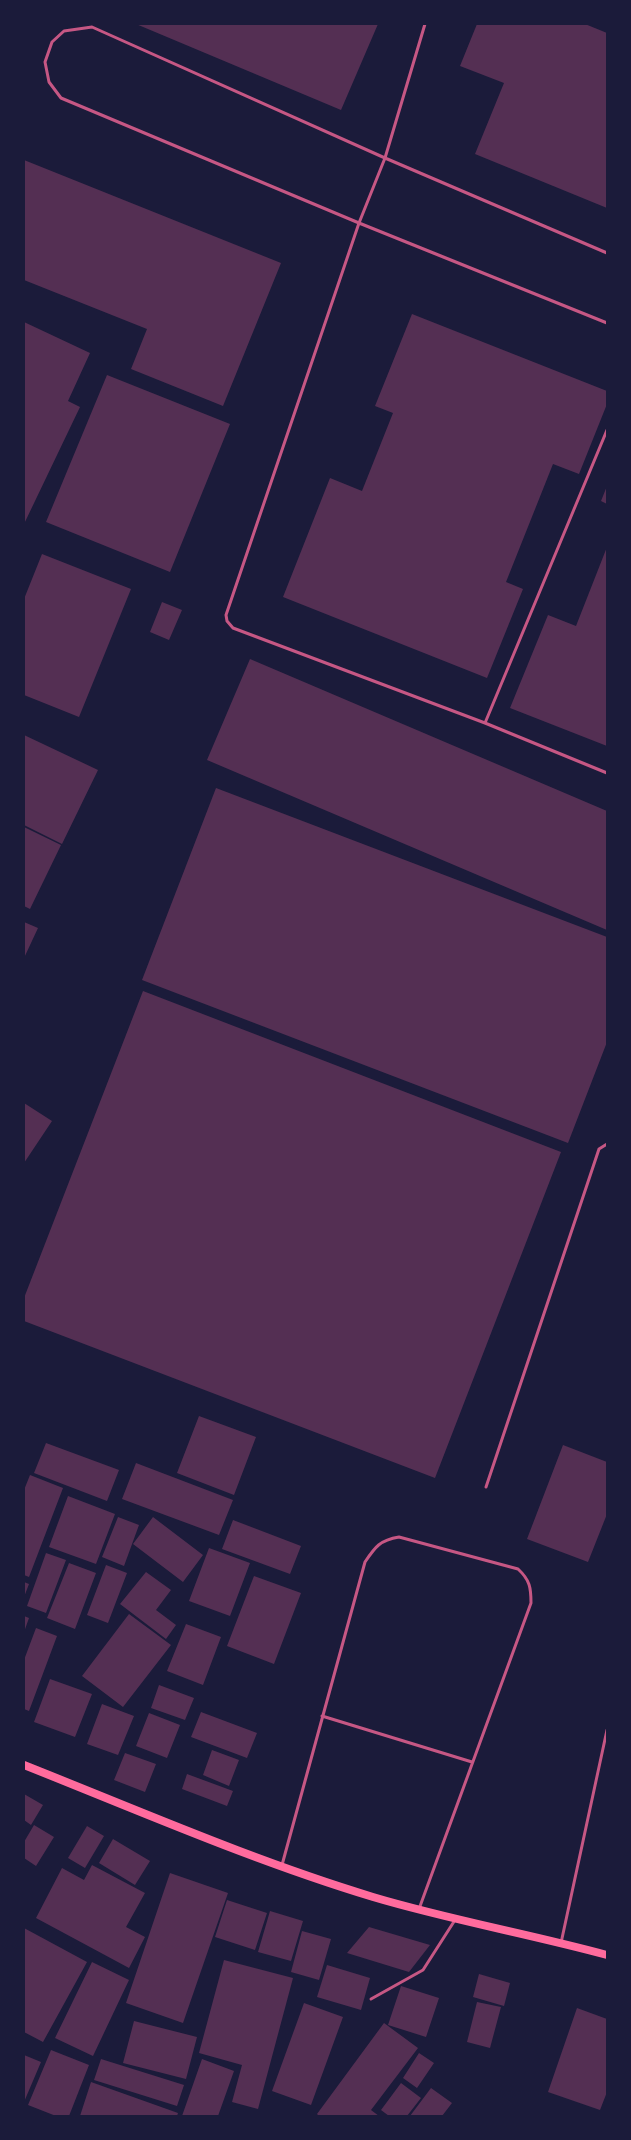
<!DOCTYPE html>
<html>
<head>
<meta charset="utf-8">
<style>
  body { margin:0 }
  #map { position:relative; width:631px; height:2140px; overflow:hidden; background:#1b1b3a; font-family:"Work Sans",sans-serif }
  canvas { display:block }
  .frame { position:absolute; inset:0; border:25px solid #1b1b3a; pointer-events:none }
</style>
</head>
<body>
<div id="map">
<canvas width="631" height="2140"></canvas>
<div class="frame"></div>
</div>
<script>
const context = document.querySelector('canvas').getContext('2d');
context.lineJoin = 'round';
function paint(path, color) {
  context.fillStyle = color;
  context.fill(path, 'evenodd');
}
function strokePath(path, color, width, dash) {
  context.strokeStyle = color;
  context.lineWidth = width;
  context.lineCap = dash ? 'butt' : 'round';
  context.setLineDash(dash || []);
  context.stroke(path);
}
paint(new Path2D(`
  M136,24H378L341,110Z
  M477,24H585L607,33V208L475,154L504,83L460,66Z
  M24,160L281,263L223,406L131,369L147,329L24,280Z
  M412,314L607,391V404L579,474L553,464L506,582L523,589L487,678L283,597L330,478L362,491L393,413L375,406Z
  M24,322L90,353L68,401L80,407L24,524Z
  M107,375L230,424L170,572L46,522Z
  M607,486V504L601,501Z
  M607,547V746L510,708L548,615L576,626Z
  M42,554L131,589L79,717L24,695V599Z
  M162,602L182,610L169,640L150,632Z
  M250,659L607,811V930L207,760Z
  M24,735L98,770L62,844L24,825Z
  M216,788L607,937V1042L568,1143L142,980Z
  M24,827L61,845L30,909L24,906Z
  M24,922L38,928L24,958Z
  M143,991L561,1152L435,1478L24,1321V1298Z
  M24,1103L52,1121L24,1163Z
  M199,1416L256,1437L234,1495L177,1473Z
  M46,1443L119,1470L107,1501L34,1473Z
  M563,1445L607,1462V1514L588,1562L527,1539Z
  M136,1463L233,1500L219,1535L122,1499Z
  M30,1475L63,1488L29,1577L24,1575V1490Z
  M68,1496L115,1514L96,1564L49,1547Z
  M118,1517L139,1525L124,1566L102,1557Z
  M153,1517L203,1555L183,1582L133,1544Z
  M233,1520L301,1546L290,1574L222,1549Z
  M209,1548L250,1563L230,1616L189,1601Z
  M46,1553L66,1560L46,1613L27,1606Z
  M69,1563L96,1573L75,1629L47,1618Z
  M106,1565L127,1573L108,1623L87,1615Z
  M146,1572L171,1590L156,1610L176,1625L166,1639L120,1604Z
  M254,1576L301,1593L274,1664L227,1646Z
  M24,1582L29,1584L24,1597Z
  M129,1614L171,1645L123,1707L82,1676Z
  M24,1616L29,1618L24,1632Z
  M186,1624L221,1637L203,1685L167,1671Z
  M36,1628L57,1636L29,1711L24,1709V1660Z
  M50,1679L92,1694L75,1737L34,1722Z
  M159,1685L194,1698L185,1720L151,1708Z
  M102,1704L134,1716L118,1755L87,1744Z
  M201,1712L257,1733L247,1758L191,1737Z
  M149,1713L180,1725L167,1758L136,1746Z
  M212,1750L239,1760L229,1786L203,1775Z
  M125,1753L156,1764L145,1792L114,1780Z
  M187,1774L233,1791L227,1806L182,1789Z
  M24,1794L43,1805L31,1825L24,1820Z
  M34,1825L54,1837L36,1866L24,1858V1842Z
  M87,1826L104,1836L85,1868L68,1858Z
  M113,1839L150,1861L135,1885L99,1863Z
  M92,1865L145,1893L126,1927L145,1937L129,1968L36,1918L62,1868L84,1880Z
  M170,1873L228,1893L183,2023L126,2003Z
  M227,1900L267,1913L255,1950L215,1937Z
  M270,1911L303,1921L291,1961L258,1952Z
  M369,1927L430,1945L409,1972L347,1953Z
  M24,1928L87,1962L43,2042L24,2032Z
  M302,1931L331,1939L319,1980L291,1972Z
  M224,1960L293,1978L258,2109L232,2102L242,2065L199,2053Z
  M92,1962L129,1980L93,2056L55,2038Z
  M327,1965L370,1978L361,2010L317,1997Z
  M479,1974L510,1983L504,2006L473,1997Z
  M401,1986L439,1998L426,2037L388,2025Z
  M477,2002L501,2007L490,2048L467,2042Z
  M304,2003L343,2017L311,2105L272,2091Z
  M577,2008L607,2019V2092L600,2110L548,2092Z
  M134,2021L197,2037L186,2079L123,2063Z
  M384,2023L418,2048L371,2110L379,2116H319L317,2114Z
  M51,2050L89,2065L69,2116H56L28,2105Z
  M419,2053L434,2063L417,2088L403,2078Z
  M24,2055L41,2062L24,2102Z
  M101,2059L184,2085L177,2106L94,2080Z
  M202,2059L234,2071L218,2116H182Z
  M91,2082L178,2113L177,2116H80Z
  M401,2083L421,2098L407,2116H389L381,2110Z
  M431,2088L452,2103L442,2116H410Z`), '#542f53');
strokePath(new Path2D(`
  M425,24L385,158L359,223L226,615L227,621L233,628L485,723L607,773
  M607,253L385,158L92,27L64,31L52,42L45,62L49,82L61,98L359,223L607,323
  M485,723L607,430
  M486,1487L599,1149L607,1144
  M322,1716L472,1762
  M282,1865L365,1562C375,1547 380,1540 399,1537L518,1569C530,1580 531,1588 531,1603L419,1909
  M561,1943L607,1730
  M371,1999L423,1970L455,1920`), '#c65784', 3);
strokePath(new Path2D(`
  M24,1765C140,1811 254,1861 373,1897C450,1920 530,1934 607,1955`), '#ff6b9d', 8);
</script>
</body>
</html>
